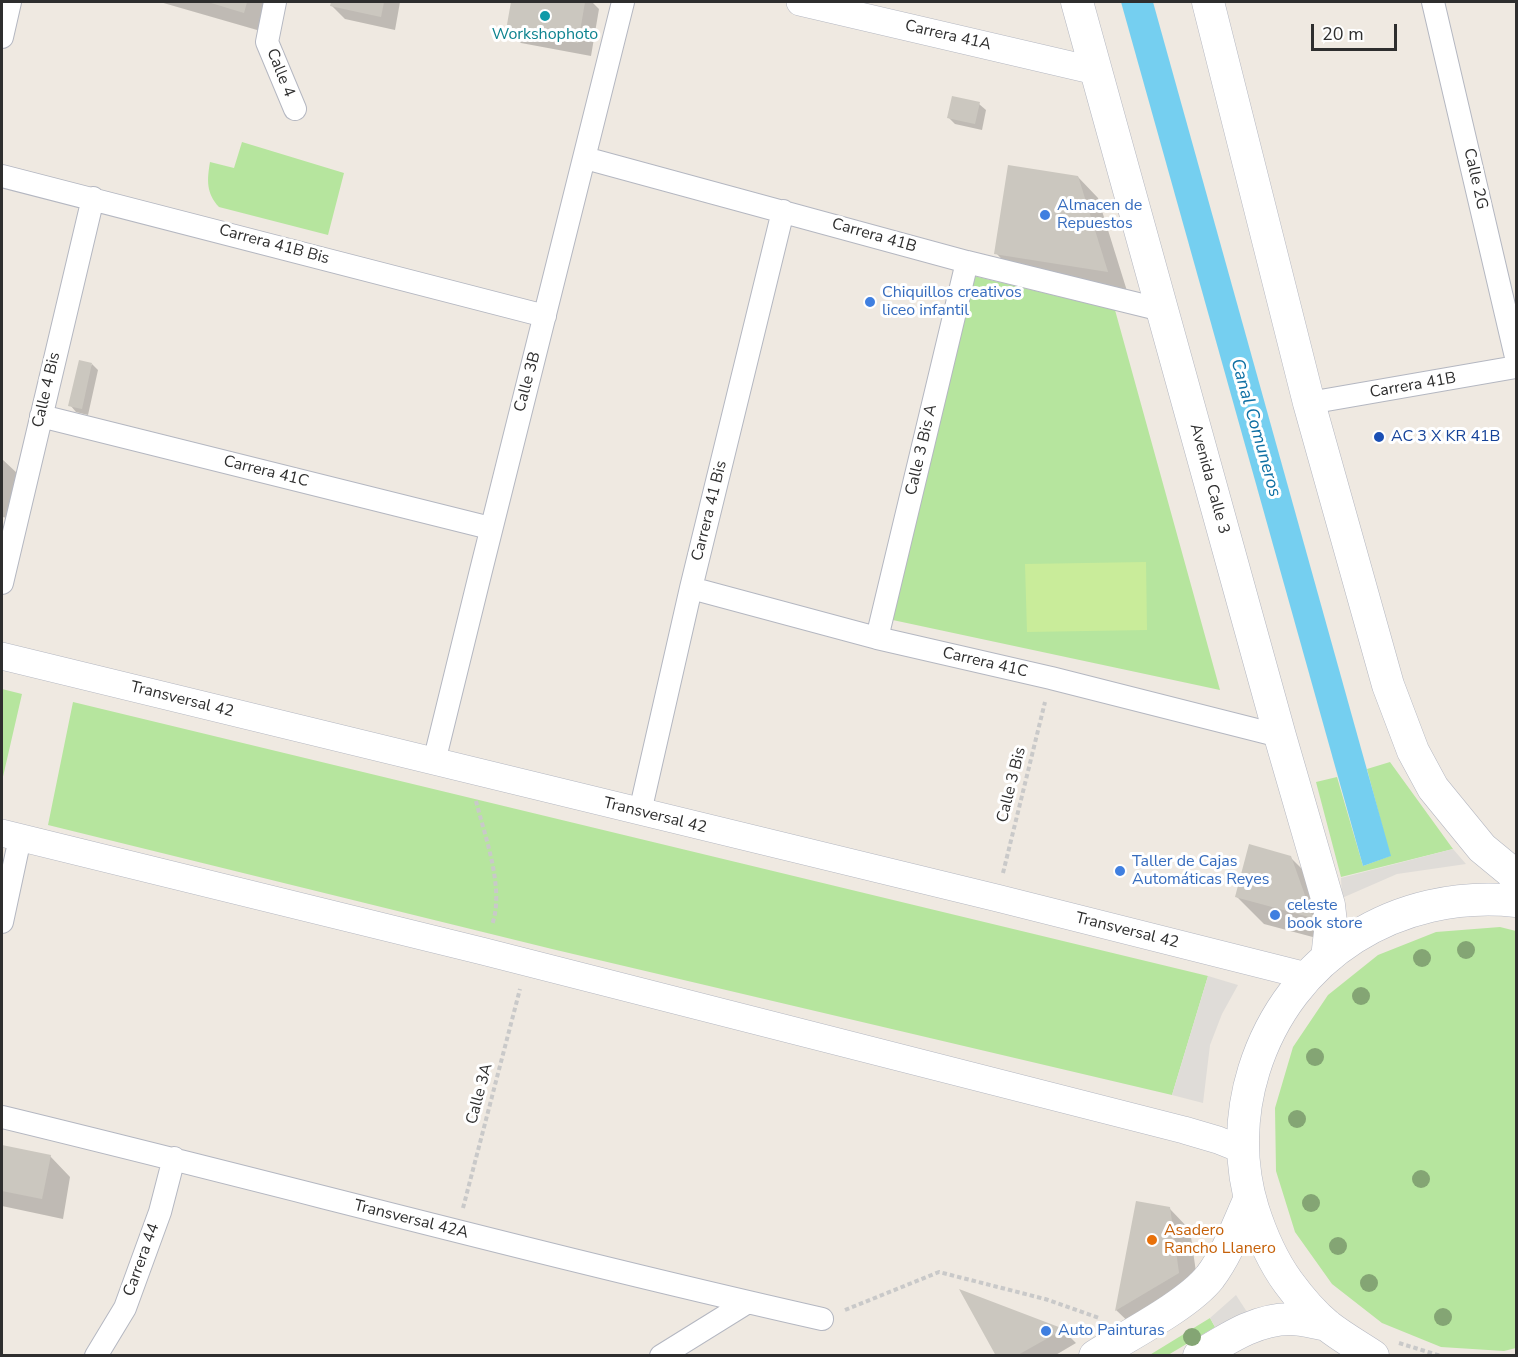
<!DOCTYPE html>
<html>
<head>
<meta charset="utf-8">
<style>
  body { margin:0 }
  #map { position:relative; width:1518px; height:1357px; overflow:hidden; background:#efe9e1; font-family:"Nunito Sans",sans-serif }
  canvas { display:block }
  .frame { position:absolute; inset:0; border:3px solid #2e2e2e; pointer-events:none }
  .scale { position:absolute; left:1311px; top:24px; width:86px; height:27px; box-sizing:border-box; border:3px solid #2e2e2e; border-top:0; padding-left:8px; font-size:18px; line-height:21px; white-space:nowrap; color:#2e2e2e; -webkit-text-stroke:4px #fff; paint-order:stroke }
</style>
</head>
<body>
<div id="map">
<canvas width="1518" height="1357"></canvas>
<div class="frame"></div>
<div class="scale">20 m</div>
</div>
<script>
const context = document.querySelector('canvas').getContext('2d');
context.lineJoin = 'round';
function paint(path, color) {
  context.fillStyle = color;
  context.fill(path, 'evenodd');
}
function strokePath(path, color, width, dash) {
  context.strokeStyle = color;
  context.lineWidth = width;
  context.lineCap = dash ? 'butt' : 'round';
  context.setLineDash(dash || []);
  context.stroke(path);
}
function write(font, color, halo, rows, align = 'center') {
  context.font = font + ' "Nunito Sans",sans-serif';
  context.lineWidth = 6;
  context.setLineDash([]);
  context.textBaseline = 'middle';
  context.strokeStyle = halo;
  context.fillStyle = color;
  for (const [text, x, y, turn = 0] of rows) {
    context.save();
    context.translate(x, y);
    context.rotate((+turn || 0) * Math.PI / 180);
    context.textAlign = isNaN(turn) ? turn : align;
    if (halo) context.strokeText(text, 0, 0);
    context.fillText(text, 0, 0);
    context.restore();
  }
}
paint(new Path2D(`
  M242,142L344,173L328,235L219,207C206,193 207,180 210,162L234,168Z
  M974,276L1115,310L1220,690L888,619Z
  M2,689L22,694L2,781Z
  M73,702L1208,976L1172,1095L552,949L48,825Z
  M1390,762L1453,849L1341,877L1316,782L1337,777L1363,866L1390,856L1367,769Z
  M1500,927L1516,931V1348L1504,1351L1441,1347L1382,1323L1332,1284L1295,1232L1276,1171L1275,1108L1293,1047L1328,995L1378,955L1436,932Z
  M1210,1318L1215,1327L1168,1355L1148,1356Z`), '#b6e59e');
paint(new Path2D(`
  M1146,562L1147,630L1027,632L1025,564Z`), '#c9ec9a');
paint(new Path2D(`
  M1453,849L1466,864L1397,874L1342,898L1341,878Z
  M1208,976L1238,985L1222,1014L1210,1045L1203,1103L1172,1095Z
  M1236,1295L1247,1312L1215,1327L1210,1318Z`), '#dfdcd8');
paint(new Path2D(`
  M1121,2H1153L1391,856L1363,866Z`), '#75cff0');
paint(new Path2D(`
  M160,2H273L264,32Z
  M333,2H400L395,30L345,19L332,6Z
  M512,2H592L599,9L591,56L521,43L507,29Z
  M979,104L986,110L982,130L955,124L949,118Z
  M1078,177L1098,198L1127,291L1016,274L996,253Z
  M92,364L98,370L88,415L76,412L70,405Z
  M2,459L18,474L8,518L2,517Z
  M1290,857L1318,885L1339,944L1264,924L1237,897Z
  M2,1147L50,1156L70,1177L63,1219L2,1206Z
  M1170,1209L1190,1230L1199,1293L1137,1330L1116,1310Z
  M962,1292L1063,1330L1076,1343L1054,1356H997Z`), '#0003');
paint(new Path2D(`
  M208,2H247L244,13Z
  M331,2H384L381,17L330,6Z
  M511,2H585L578,43L506,30Z
  M952,96L980,102L975,124L947,118Z
  M1008,165L1078,176L1108,272L994,254Z
  M79,360L92,363L82,409L68,406Z
  M1249,844L1291,856L1313,918L1235,897Z
  M2,1145L51,1155L42,1199L2,1191Z
  M1136,1201L1170,1207L1179,1273L1115,1311Z
  M959,1289L1064,1329L1016,1356H996Z`), '#cbc7bf');
const minor = new Path2D(`
  M275,2L267,42L295,109
  M1433,2L1516,357
  M2,37L10,2
  M585,158L967,262L1162,310
  M2,176L545,316
  M1309,403L1516,367
  M41,416L490,528
  M2,583L93,198
  M691,588L877,638L1051,678L1280,736
  M877,638L967,262
  M434,762C495,508 562,255 623,2
  M640,812L691,588L783,211
  M2,922L20,838
  M2,1117C275,1183 547,1257 822,1319
  M96,1356L125,1308L160,1212L174,1158
  M661,1356L748,1302`);
const tertiary = new Path2D(`
  M800,2L1096,71
  M2,656L997,898L1307,976
  M2,833L482,951L1184,1130L1218,1140L1243,1150`);
const secondary = new Path2D(`
  M1077,2L1280,736L1329,905L1331,923L1327,958
  M1208,2L1309,403L1388,685L1413,751L1433,788L1482,848L1516,876
  M1095,1356C1127,1336 1188,1305 1210,1277C1228,1253 1238,1224 1250,1198
  M1199,1356C1227,1339 1256,1319 1290,1319C1302,1319 1315,1323 1327,1325
  M1373,1356C1358,1346 1342,1337 1328,1326C1313,1314 1299,1297 1288,1282C1272,1260 1261,1234 1253,1209C1239,1164 1240,1115 1254,1070C1290,955 1397,889 1516,901`);
strokePath(minor, '#b4b7c1', 24);
strokePath(tertiary, '#b4b7c1', 28);
strokePath(secondary, '#b4b7c1', 33);
strokePath(new Path2D(`
  M476,801C485,837 505,889 492,925
  M1003,873L1045,702
  M463,1208L520,989
  M845,1310L939,1272L1045,1299L1099,1318
  M1399,1343L1441,1356`), '#c9c9c9', 4, [4.5, 3]);
strokePath(minor, '#fff', 22);
strokePath(tertiary, '#fff', 27);
strokePath(secondary, '#fff', 32);
context.fillStyle = '#84a574';
for (const [x, y] of [
  [1466,950],
  [1422,958],
  [1361,996],
  [1315,1057],
  [1297,1119],
  [1421,1179],
  [1311,1203],
  [1338,1246],
  [1369,1283],
  [1443,1317],
  [1192,1337]
]) {
  context.beginPath();
  context.arc(x, y, 9, 0, 2 * Math.PI);
  context.fill();
}
for (const [x, y, r, color] of [
  [545,16,6,"#0f9aa8"],
  [1045,215,6,"#3f7fe0"],
  [870,302,6,"#3f7fe0"],
  [1379,437,6,"#1a4fb4"],
  [1120,871,6,"#3f7fe0"],
  [1275,915,6,"#3f7fe0"],
  [1152,1240,6,"#e8710a"],
  [1046,1331,6,"#3f7fe0"]
]) {
  const dot = new Path2D();
  dot.arc(x, y, r, 0, 2 * Math.PI);
  context.fillStyle = color;
  context.fill(dot);
  strokePath(dot, '#fff', 2);
}
write('16px', '#0d838f', '#fff', [
  ["Workshophoto",545,35]
]);
write('16px', '#2e2e2e', '#fff', [
  ["Carrera 41A",948,36,13],
  ["Calle 4",280,73,68],
  ["Calle 2G",1475,179,77],
  ["Carrera 41B",874,236,16],
  ["Carrera 41B Bis",274,245,15],
  ["Calle 3B",528,382,-75],
  ["Carrera 41B",1413,386,-10],
  ["Calle 4 Bis",47,390,-77],
  ["Calle 3 Bis A",922,450,-77],
  ["Carrera 41C",266,472,14],
  ["Avenida Calle 3",1209,479,75],
  ["Carrera 41 Bis",710,511,-76],
  ["Carrera 41C",985,663,13],
  ["Transversal 42",182,700,14],
  ["Calle 3 Bis",1012,785,-76],
  ["Transversal 42",655,816,14],
  ["Transversal 42",1127,931,14],
  ["Calle 3A",480,1094,-75],
  ["Transversal 42A",411,1220,14],
  ["Carrera 44",142,1260,-70]
]);
write('16px', '#366cbe', '#fff', [
  ["Almacen de",1057,206],
  ["Repuestos",1057,224],
  ["Chiquillos creativos",882,293],
  ["liceo infantil",882,311],
  ["Taller de Cajas",1132,862],
  ["Automáticas Reyes",1132,880],
  ["celeste",1287,906],
  ["book store",1287,924],
  ["Auto Painturas",1058,1331]
], 'left');
write('16px', '#164399', '#fff', [
  ["AC 3 X KR 41B",1391,437]
], 'left');
write('16px', '#c56008', '#fff', [
  ["Asadero",1164,1231],
  ["Rancho Llanero",1164,1249]
], 'left');
write('italic 18px', '#0d6fa3', '#fff', [
  ["Canal Comuneros",1255,428,74]
]);
</script>
</body>
</html>
